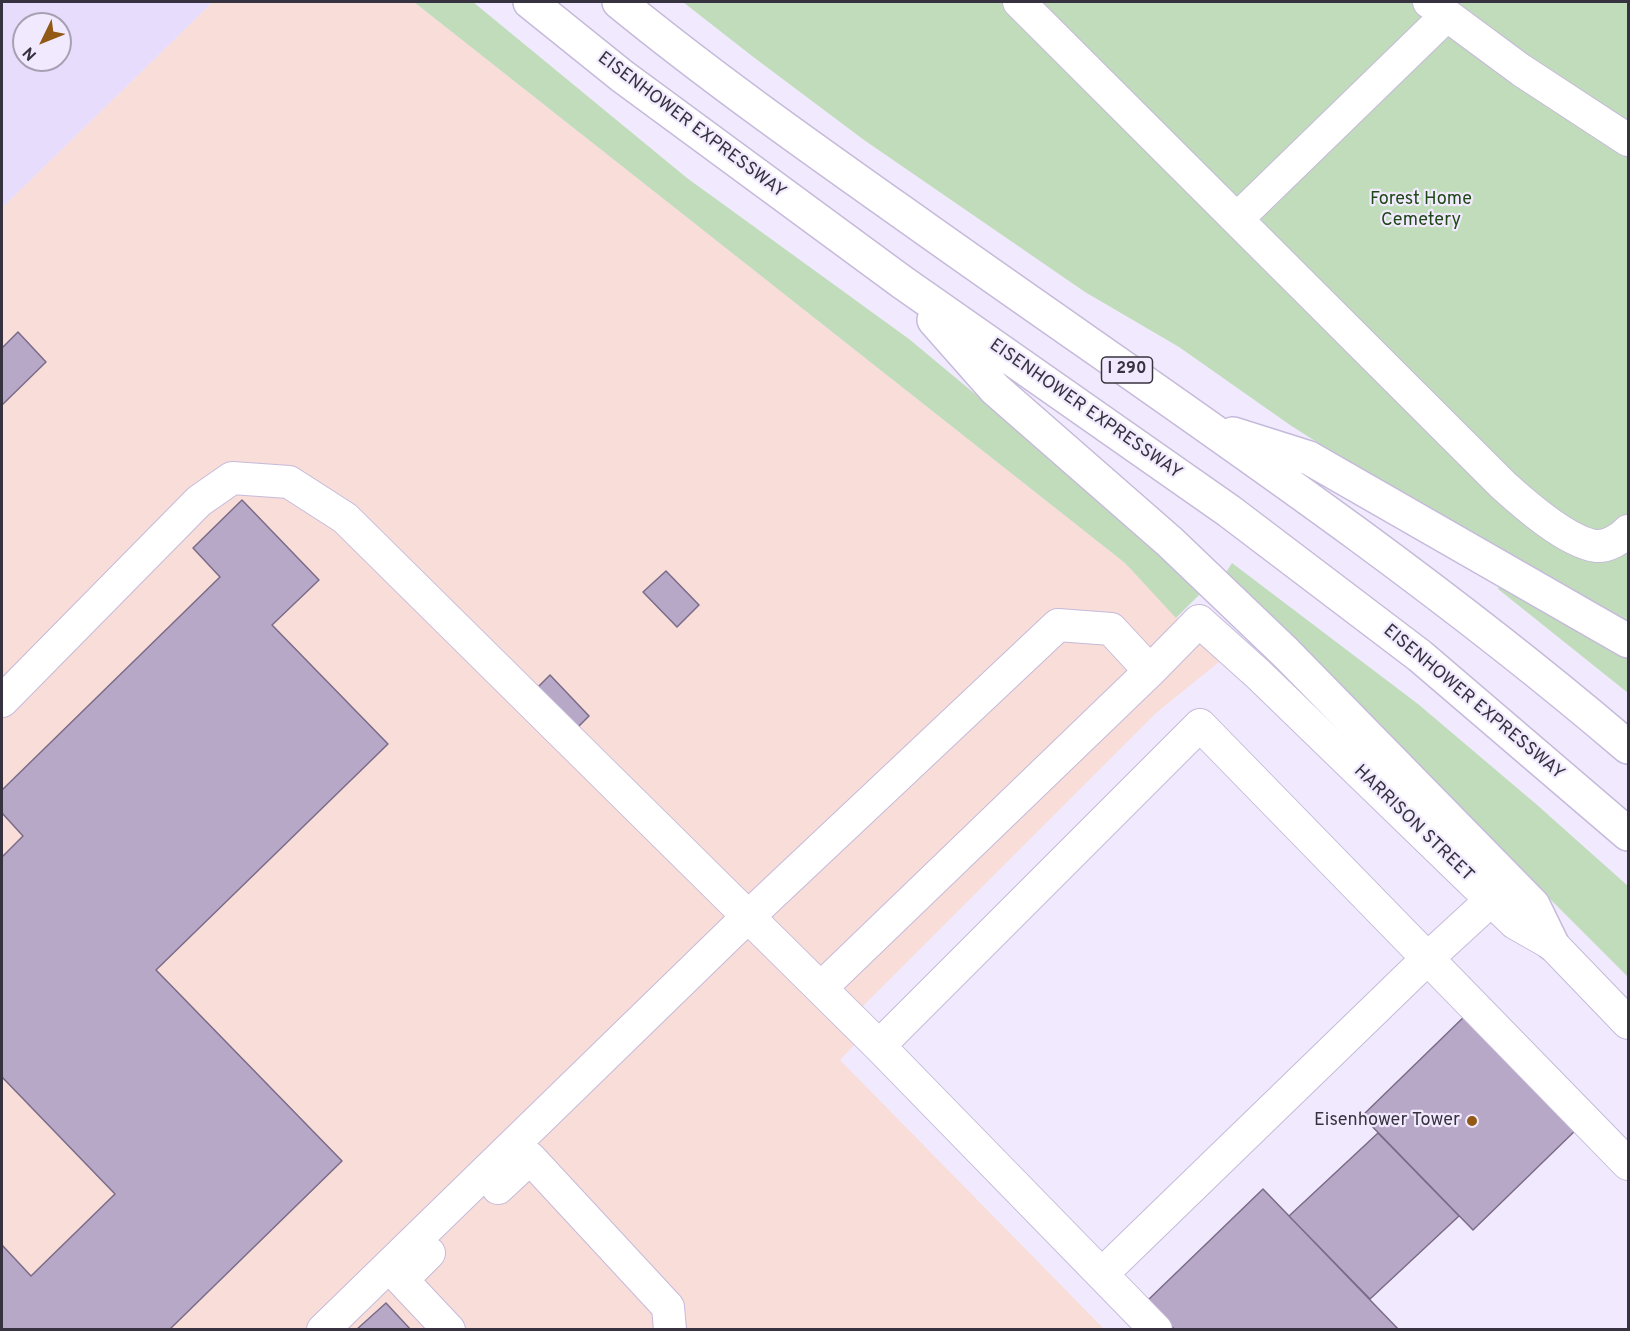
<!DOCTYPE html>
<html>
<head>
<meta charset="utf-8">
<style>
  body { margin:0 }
  #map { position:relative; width:1630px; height:1331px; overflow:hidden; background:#f1eafe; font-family:Overpass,sans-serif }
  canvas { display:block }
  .frame { position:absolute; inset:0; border:3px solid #37323f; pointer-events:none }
  .north { position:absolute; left:12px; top:12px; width:60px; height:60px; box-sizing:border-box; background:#f1eafe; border:2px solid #a7a0b2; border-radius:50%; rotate:227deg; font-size:16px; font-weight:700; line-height:24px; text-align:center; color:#37323f }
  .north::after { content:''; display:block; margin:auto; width:21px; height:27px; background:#925815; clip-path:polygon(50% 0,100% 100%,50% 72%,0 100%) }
</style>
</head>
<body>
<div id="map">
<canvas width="1630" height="1331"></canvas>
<div class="frame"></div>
<div class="north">N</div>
</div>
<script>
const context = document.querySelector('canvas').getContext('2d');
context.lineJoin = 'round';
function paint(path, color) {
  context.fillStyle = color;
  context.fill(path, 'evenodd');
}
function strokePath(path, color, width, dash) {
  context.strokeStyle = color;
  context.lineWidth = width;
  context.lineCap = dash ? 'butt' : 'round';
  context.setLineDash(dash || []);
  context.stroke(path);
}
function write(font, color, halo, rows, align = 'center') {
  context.font = font + ' Overpass,sans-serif';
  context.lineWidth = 4.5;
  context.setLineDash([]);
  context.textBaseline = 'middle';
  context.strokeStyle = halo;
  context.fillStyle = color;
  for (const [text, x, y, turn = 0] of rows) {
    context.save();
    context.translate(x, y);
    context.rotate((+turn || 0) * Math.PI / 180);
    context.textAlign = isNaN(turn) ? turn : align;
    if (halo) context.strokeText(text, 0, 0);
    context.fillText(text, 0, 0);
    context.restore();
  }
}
paint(new Path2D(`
  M2,2H213L2,208ZM24,24H60V60H24Z`), '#e8dcfc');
paint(new Path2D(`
  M213,2H414L1125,563L1219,662L1156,713L859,1010L858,1041L840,1060L1104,1329L2,1330V208Z`), '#f8ddd8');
paint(new Path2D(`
  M414,2H473L687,178L909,339L1034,443L1203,591L1176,618L1125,563Z
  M683,2H1628V621L1375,479L1290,425L1179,347L1085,292L864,140L752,56Z
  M1232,563L1418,704L1536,804L1628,886V977L1225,574Z
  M1501,583L1628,656V693L1498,589Z`), '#c0dcbb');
const building = new Path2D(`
  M18,332L46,362L2,405V348Z
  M242,500L319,580L272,625L388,744L156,970L342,1161L169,1330H2V1245L31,1276L115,1194L2,1077V857L23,836L2,813V790L220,577L193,548Z
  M666,571L699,605L677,627L643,592Z
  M550,675L589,716L574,731L535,690Z
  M1470,1011L1581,1125L1473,1230L1362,1116Z
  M1378,1133L1459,1216L1370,1299L1289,1216Z
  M1263,1189L1399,1330H1175L1147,1301Z
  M386,1303L411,1330H356Z`);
paint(building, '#b8a8c7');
strokePath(building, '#7a6b88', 1.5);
const minor = new Path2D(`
  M1019,2L1503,485C1524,504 1567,542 1596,546C1607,547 1621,539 1628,531
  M1429,2L1521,70L1628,140
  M1237,219L1446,16
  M2,701L199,501L232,478L289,482L345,518L879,1046
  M822,987L1150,671L1199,621L1258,674L1515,923L1552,944L1628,1023
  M498,1188L530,1158L668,1307L670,1330
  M429,1253L402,1280L449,1330
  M1102,1274L1428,958L1491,900
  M323,1330L733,931L1058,625L1111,629L1150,671
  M1156,1330L879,1046L1200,725L1628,1164`);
const highway = new Path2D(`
  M530,2L622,76L902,282L1229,511L1420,656L1628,834
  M619,2C717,82 820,154 923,227C1161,396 1406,557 1628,747
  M934,320L995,389L1170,542L1286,653L1533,905L1552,944
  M1233,434L1309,458L1628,641`);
strokePath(minor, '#c6bada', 34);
strokePath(highway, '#c6bada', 36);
strokePath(minor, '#fff', 32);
strokePath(highway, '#fff', 33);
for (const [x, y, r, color] of [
  [1472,1121,6,"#925815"]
]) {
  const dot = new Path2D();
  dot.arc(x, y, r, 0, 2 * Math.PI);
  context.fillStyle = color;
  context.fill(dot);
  strokePath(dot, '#f1eafe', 2);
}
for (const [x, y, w] of [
  [1127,370,51]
]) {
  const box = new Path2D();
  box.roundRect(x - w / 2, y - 13, w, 26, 4.5);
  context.fillStyle = '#f1eafe';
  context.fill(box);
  strokePath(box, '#37323f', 1.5);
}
write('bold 16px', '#37323f', null, [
  ["I 290",1127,370]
]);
write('18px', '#37323f', '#f1eafe', [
  ["EISENHOWER EXPRESSWAY",691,126,37],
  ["EISENHOWER EXPRESSWAY",1085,410,35],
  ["EISENHOWER EXPRESSWAY",1473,703,40],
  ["HARRISON STREET",1413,824,44]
]);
write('18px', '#1e4716', '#f1eafe', [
  ["Forest Home",1421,200],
  ["Cemetery",1421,221]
]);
write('18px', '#37323f', '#f1eafe', [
  ["Eisenhower Tower",1460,1121]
], 'right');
</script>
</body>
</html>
